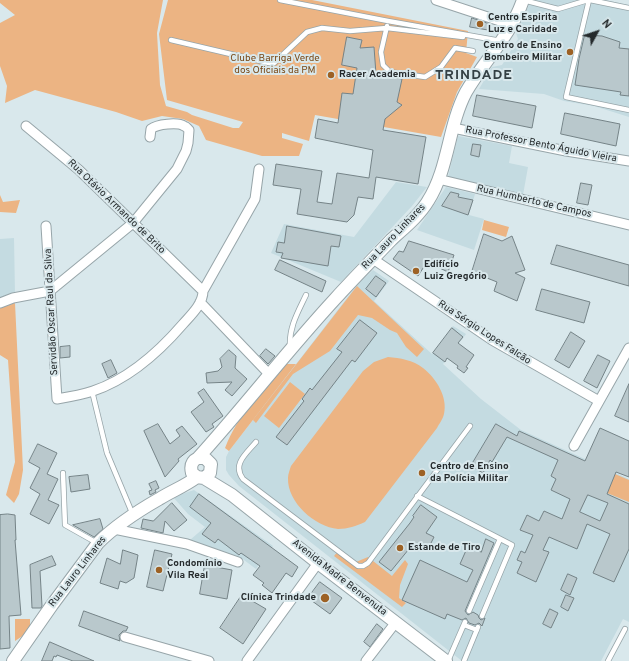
<!DOCTYPE html>
<html>
<head>
<meta charset="utf-8">
<style>
  body { margin:0 }
  #map { position:relative; width:629px; height:661px; overflow:hidden; background:#d9e8ec; font-family:Overpass,sans-serif }
  canvas { display:block }
  .north { position:absolute; left:577px; top:12px; width:40px; height:40px; -webkit-text-stroke:3px #d9e8ec; paint-order:stroke; rotate:50deg; font-size:11px; font-weight:700; line-height:16px; text-align:center; color:#252a2c }
  .north::after { content:''; display:block; margin:auto; width:14px; height:18px; background:#252a2c; clip-path:polygon(50% 0,100% 100%,50% 72%,0 100%) }
</style>
</head>
<body>
<div id="map">
<canvas width="629" height="661"></canvas>
<div class="north">N</div>
</div>
<script>
const context = document.querySelector('canvas').getContext('2d');
context.lineJoin = 'round';
function paint(path, color) {
  context.fillStyle = color;
  context.fill(path, 'evenodd');
}
function strokePath(path, color, width, dash) {
  context.strokeStyle = color;
  context.lineWidth = width;
  context.lineCap = dash ? 'butt' : 'round';
  context.setLineDash(dash || []);
  context.stroke(path);
}
function write(font, color, halo, rows, align = 'center') {
  context.font = font + ' Overpass,sans-serif';
  context.lineWidth = 4;
  context.setLineDash([]);
  context.textBaseline = 'middle';
  context.strokeStyle = halo;
  context.fillStyle = color;
  for (const [text, x, y, turn = 0] of rows) {
    context.save();
    context.translate(x, y);
    context.rotate((+turn || 0) * Math.PI / 180);
    context.textAlign = isNaN(turn) ? turn : align;
    if (halo) context.strokeText(text, 0, 0);
    context.fillText(text, 0, 0);
    context.restore();
  }
}
paint(new Path2D(`
  M531,0H605L629,5V117L594,106L564,101L544,94L479,89L492,67L502,65L518,39L515,30L523,19Z
  M458,136L512,146L509,163L528,167L523,195L448,177Z
  M396,182L427,187L412,206L341,282L271,253L284,224L354,237Z
  M446,187L475,194L469,215L484,219L474,250L417,230Z
  M14,238L15,294L0,298V239Z
  M373,270L389,281L374,301L432,354L453,326L466,334L443,364L481,399L521,430L629,479V622L623,619L601,661H462L239,486L229,475L226,470V457L229,451L357,285Z
  M194,490L273,546L256,569L240,557L190,540L205,527L188,514L173,497Z`), '#c4dbe1');
paint(new Path2D(`
  M0,0H163L157,33L160,85L166,106L187,112L192,115L233,128H239L243,122L167,100L159,34L168,0H312L468,31L466,53L477,57L457,92L441,137L315,115L309,141L282,133V138L303,144L299,156H262L206,140L199,126L183,119L162,116L142,121L116,112L35,90L5,103L7,86L0,66V23L15,15L0,3Z
  M0,195L3,202L20,200L16,213L0,212Z
  M484,220L509,227L506,237L482,230Z
  M357,286L424,349L417,357L406,347L397,333L390,330L372,318L358,315L330,351L293,374L256,423L253,420Z
  M15,303L23,470L19,494L14,503L6,495L15,462L8,360L0,355V308Z
  M388,357C400,358 413,360 423,368C436,378 448,397 444,414C443,419 439,424 437,428L365,522C356,526 348,529 338,529C315,527 287,502 288,478C288,474 290,469 291,466L363,371L374,362Z
  M281,364H296L229,451L225,448C238,415 260,392 281,364Z
  M290,382L305,394L279,428L264,416Z
  M615,474L629,480V502L607,493Z
  M339,550L356,562L368,557L392,576L405,560L408,564L400,585L399,598L406,603L402,607L334,556Z
  M15,619H30V631L15,641Z`), '#ecb483');
const building = new Path2D(`
  M472,18L490,24L488,30L470,27Z
  M585,35L602,36L620,42L619,48L629,49V96L620,95L621,92L575,85L579,59Z
  M347,37L362,40L360,48L374,47L376,74L402,79L397,102L402,105L385,119L383,130L426,137L418,184L376,177L373,199L358,197L354,215L347,222L297,214L301,189L273,185L276,164L322,171L317,202L332,204L337,173L369,178L373,150L315,138L318,119L338,123L342,93L353,94L357,68L342,65Z
  M477,95L536,106L532,128L473,116Z
  M565,113L620,124L616,146L561,134Z
  M473,144L481,145L479,157L471,155Z
  M581,183L592,185L588,205L577,203Z
  M451,192L459,194L458,197L473,200L468,215L442,206Z
  M287,226L341,236L339,247L331,246L328,266L281,258L283,253L276,252L278,242L284,243Z
  M484,234L502,241L512,236L525,270L515,273L525,278L517,301L494,291L497,282L472,272Z
  M409,241L454,255L448,272L427,262L418,276L393,259L399,251L403,252Z
  M557,245L629,265V286L551,264Z
  M280,260L326,281L322,292L275,270Z
  M376,276L386,283L376,297L366,289Z
  M542,289L590,302L584,323L536,310Z
  M360,320L377,333L355,362L352,360L287,445L276,437L304,401L302,399L310,388L312,390L342,352L337,349Z
  M452,328L463,337L458,343L474,355L466,367L468,368L464,373L457,368L458,366L447,358L445,362L433,353Z
  M571,332L585,341L569,368L555,360Z
  M70,346V357L60,358V347Z
  M266,349L275,356L268,364L260,356Z
  M229,350L236,356L235,368L247,379L232,396L225,390L232,382L207,383L206,373L218,371L222,367L220,359Z
  M598,355L610,361L597,388L584,381Z
  M111,360L117,373L108,378L102,364Z
  M629,384V422L615,416Z
  M204,389L223,416L212,424L214,427L206,432L191,412L204,402L198,393Z
  M158,424L170,444L180,436L176,430L182,426L197,444L178,459L179,461L165,477L144,431Z
  M496,424L517,436L519,431L585,461L600,428L629,441V477L616,472L607,494L629,504V549L614,582L593,573L610,534L587,524L577,549L549,537L543,550L549,552L536,582L517,573L522,562L517,560L521,551L525,553L533,535L520,530L527,515L539,521L544,511L562,519L570,499L551,490L556,479L551,476L558,460L507,437L492,462L490,460L483,473L471,466ZM588,495L608,503L600,521L580,512Z
  M38,444L57,453L47,474L58,479L48,500L59,505L49,524L30,514L40,494L30,488L40,468L29,462Z
  M88,475L90,489L71,492L69,477Z
  M156,481L159,488L155,490L156,492L150,495L149,491L152,490L149,484Z
  M199,494L298,567L292,577L286,573L272,593L262,585L264,583L253,575L260,566L241,553L239,555L218,539L215,543L202,534L211,523L190,507Z
  M172,503L187,520L174,531L165,521L163,533L141,528L143,519L153,521Z
  M421,505L437,517L426,533L434,537L427,551L413,544L391,571L379,562L410,523L414,517L413,516Z
  M8,514L15,515L16,540H15L21,615L9,616L10,648L0,649V515Z
  M100,519L103,529L94,537L73,525Z
  M486,539L494,543L465,611L468,615L473,612L478,615L479,618L481,620L485,618L482,626L479,623L475,625L469,623L466,618L462,620L447,614L445,619L402,600L420,560L467,582L473,570L460,564L468,546L481,552Z
  M123,550L138,555L134,578L126,583L120,581L118,589L100,583L107,558L120,564Z
  M155,550L172,554L163,591L147,587Z
  M52,556L56,565L40,571L42,606L41,608H32L30,565Z
  M205,565L232,570L227,599L200,594Z
  M568,574L577,578L570,595L561,590Z
  M320,582L342,598L330,614L308,598Z
  M242,595L266,609L243,644L220,628Z
  M566,595L574,598L568,611L561,607Z
  M550,609L558,613L551,628L543,624Z
  M84,611L128,627L126,631H123L119,635L120,641L79,626Z
  M377,624L383,629L370,647L364,642Z
  M50,642L94,661H73L57,655L56,657L54,656L52,661H42Z`);
paint(building, '#b9c8cc');
strokePath(building, '#758387', 1);
const lane = new Path2D(`
  M280,0L388,21L501,41
  M523,0L558,9L588,0
  M589,0L566,97L629,110
  M590,0L629,8
  M387,26L381,52L383,65L390,72L425,77L441,67L455,48L473,51
  M171,40L269,63H274L307,32L322,28L350,31L387,28L463,37
  M290,346C289,327 298,312 306,295
  M92,391L107,453L133,515
  M256,442C246,454 232,464 243,479L358,566H363L368,563L470,426
  M63,473L65,525L97,543
  M417,496L512,545L482,616
  M469,611L500,539
  M464,625L477,630
  M448,661L465,622
  M464,661L478,627
  M608,661L625,629`);
const street = new Path2D(`
  M436,0L512,25
  M26,126L79,170L203,291
  M453,128L566,151L629,161
  M438,179L629,225
  M46,226L57,399C69,397 81,395 93,391C129,379 158,353 183,324C191,315 203,304 203,291L255,199L259,169
  M373,259L492,340L599,401
  M200,302L269,374
  M0,303L13,298L50,291L133,223L177,169L186,151L188,143L189,130C187,128 187,127 184,126C178,122 157,124 151,129L150,137
  M574,446L629,348
  M114,529L187,544L238,562
  M125,637L209,661
  M247,661L318,563
  M366,661L396,622`);
const secondary = new Path2D(`
  M198,458H205L211,464L210,473L204,478L197,477L192,473C190,465 192,461 198,458C245,406 287,351 335,299C353,279 372,260 391,240C404,228 419,216 428,201C449,168 448,126 466,92C484,61 511,35 523,0
  M204,478L232,495L318,563L446,661
  M13,661L52,605L98,543C115,526 138,511 159,499C172,491 185,486 197,477`);
strokePath(lane, '#97a5a9', 6);
strokePath(street, '#97a5a9', 11);
strokePath(secondary, '#97a5a9', 14);
strokePath(lane, '#fff', 4.5);
strokePath(street, '#fff', 9);
strokePath(secondary, '#fff', 12);
for (const [x, y, r, color] of [
  [480,24,4,"#9d6124"],
  [570,52,4,"#9d6124"],
  [331,75,4,"#9d6124"],
  [416,271,4,"#9d6124"],
  [422,473,4,"#9d6124"],
  [400,548,4,"#9d6124"],
  [159,570,4,"#9d6124"],
  [325,598,5,"#9d6124"]
]) {
  const dot = new Path2D();
  dot.arc(x, y, r, 0, 2 * Math.PI);
  context.fillStyle = color;
  context.fill(dot);
  strokePath(dot, '#d9e8ec', 1.5);
}
write('bold 10px', '#252a2c', '#d9e8ec', [
  ["Centro Espirita",488,18],
  ["Luz e Caridade",488,30],
  ["Centro de Ensino",562,46,"right"],
  ["Bombeiro Militar",562,58,"right"],
  ["Racer Academia",339,75],
  ["Edifício",424,265],
  ["Luiz Gregório",424,277],
  ["Centro de Ensino",430,467],
  ["da Polícia Militar",430,479],
  ["Estande de Tiro",408,548],
  ["Condomínio",167,564],
  ["Vila Real",167,576],
  ["Clínica Trindade",316,598,"right"]
], 'left');
write('10px', '#794917', '#d9e8ec', [
  ["Clube Barriga Verde",275,59],
  ["dos Oficiais da PM",275,71]
]);
write('10px', '#252a2c', '#d9e8ec', [
  ["Rua Professor Bento Águido Vieira",541,145,11],
  ["Rua Humberto de Campos",534,202,13],
  ["Rua Otávio Armando de Brito",116,207,44],
  ["Rua Lauro Linhares",394,237,-46],
  ["Servidão Oscar Raul da Silva",52,312,-93],
  ["Rua Sérgio Lopes Falcão",484,333,33],
  ["Rua Lauro Linhares",78,572,-52],
  ["Avenida Madre Benvenuta",339,578,38]
]);
context.letterSpacing = '1px';
write('bold 14px', '#344044', '#d9e8ec', [
  ["TRINDADE",474,76]
]);
context.letterSpacing = '0px';
</script>
</body>
</html>
